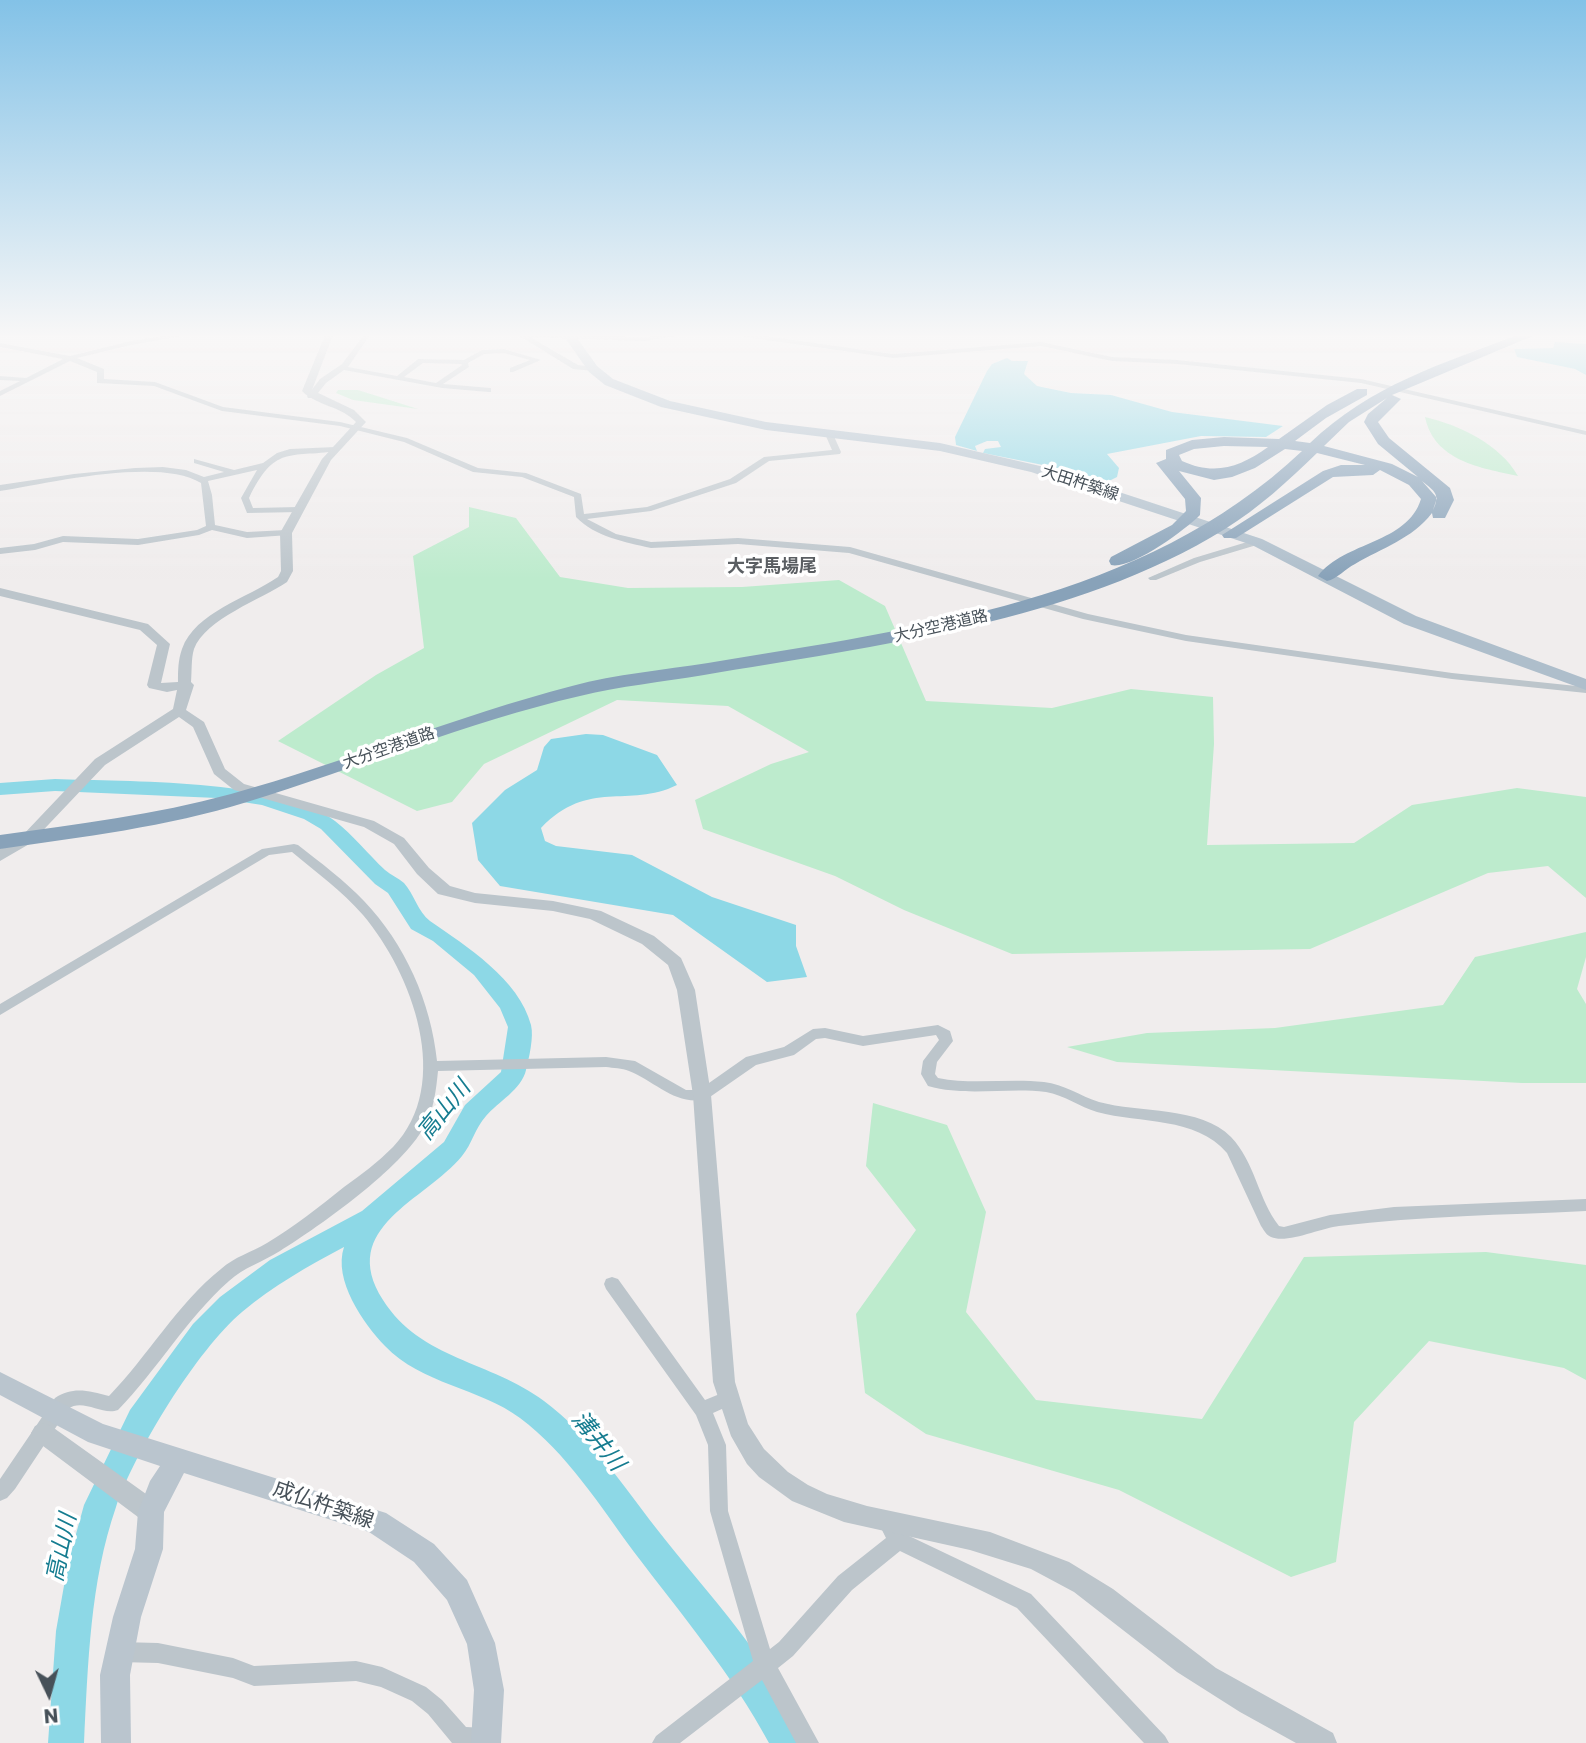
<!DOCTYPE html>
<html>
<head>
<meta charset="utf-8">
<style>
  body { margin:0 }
  #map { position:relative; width:1586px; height:1743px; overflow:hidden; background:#f0eded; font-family:Poppins,sans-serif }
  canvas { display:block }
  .north { position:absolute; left:14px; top:1659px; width:70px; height:70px; -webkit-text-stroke:5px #fff; paint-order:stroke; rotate:175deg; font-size:19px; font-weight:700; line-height:28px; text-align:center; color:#475159 }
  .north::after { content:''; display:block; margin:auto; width:24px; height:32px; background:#475159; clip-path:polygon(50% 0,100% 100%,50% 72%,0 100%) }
</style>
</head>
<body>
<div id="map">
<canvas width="1586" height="1743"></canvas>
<div class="north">N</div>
</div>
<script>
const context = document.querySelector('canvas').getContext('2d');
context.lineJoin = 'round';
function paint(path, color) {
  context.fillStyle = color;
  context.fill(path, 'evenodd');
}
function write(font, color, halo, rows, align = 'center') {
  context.font = font + ' Poppins,"Noto Sans JP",sans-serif';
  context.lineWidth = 7;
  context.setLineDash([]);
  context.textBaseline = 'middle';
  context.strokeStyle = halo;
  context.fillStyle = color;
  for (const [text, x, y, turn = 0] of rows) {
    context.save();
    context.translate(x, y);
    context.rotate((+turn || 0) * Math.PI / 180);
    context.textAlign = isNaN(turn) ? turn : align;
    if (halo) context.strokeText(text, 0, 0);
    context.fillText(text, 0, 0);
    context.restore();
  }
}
paint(new Path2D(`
  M338,390H358L418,409L353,400L336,393Z
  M1425,417C1459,425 1500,444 1518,476C1481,468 1434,461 1425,417Z
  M469,507L516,518L560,577L628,588L742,587L839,580L885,606L926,701L1052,708L1131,689L1213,697L1214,744L1207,845L1354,843L1412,805L1517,788L1586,797V898L1548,866L1488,873L1310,949L1012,954L904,910L835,876L703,829L695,800L771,764L809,752L728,706L617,700L484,764L452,802L417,811L278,741L376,675L424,648L413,556L469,527Z
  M1586,932V957L1577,989L1586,1004V1083H1522L1117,1062L1067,1047L1147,1033L1275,1028L1443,1005L1475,957Z
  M873,1103L947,1125L986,1212L966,1312L1036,1400L1202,1419L1304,1257L1486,1252L1586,1265V1380L1564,1368L1429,1341L1354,1422L1336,1562L1291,1577L1119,1490L926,1434L865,1393L856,1314L916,1230L866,1166Z`), '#bdebcd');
paint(new Path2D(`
  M1555,342L1586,344V375L1575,369L1517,357L1514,349L1553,348Z
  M1007,358L1012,361H1028L1024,374L1037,386L1071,393L1111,395L1172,412L1283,426L1266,437L1201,436L1107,454L1119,468L1117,477L1105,483L1053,467L983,453L985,449L1001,447L998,441H987L975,446L977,451L956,445L955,437L987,371L992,364Z
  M586,734L603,735L657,755L677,785C628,809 589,778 541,828L545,841L556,846L632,855L712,897L796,925V946L807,977L767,982L673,915L500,886L478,860L472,823L505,790L537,770L544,747L551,739Z`), '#8dd8e6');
paint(new Path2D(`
  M55,779C126,782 279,778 335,821C353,835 368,854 385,870C391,875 398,878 404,883C414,894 418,912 430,921C466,946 519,979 531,1025C534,1037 529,1058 526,1070C522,1089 498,1102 486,1116C475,1128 472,1144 462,1156C425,1201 337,1227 383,1300C421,1360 491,1361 544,1401C589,1434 622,1484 656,1528C709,1596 774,1662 807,1743H769C732,1674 681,1614 634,1552C600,1506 567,1453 520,1418C480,1388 421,1384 385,1346C363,1323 333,1280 344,1247C308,1266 273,1286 242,1312C197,1350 135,1451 116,1507C90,1582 88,1664 84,1743H48L56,1631L68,1563L84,1505L130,1410L193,1324L220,1297L270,1260L362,1211L444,1142L465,1105L501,1072L508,1027L500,1008L474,975L433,941L411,929L388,893L375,884L321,829L304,819L262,805L217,798L55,791L0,795V783Z`), '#8dd8e6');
paint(new Path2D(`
  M172,335H186L131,345L77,358L104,369V379L155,382L223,407L340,422L407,438L478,468L526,473L581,494L584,514L647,507L730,479L764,457L832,450L825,434L829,432L833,434L841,452L840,454L769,461L736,483L651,511L587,519L616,534L651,542L738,538L850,547L1088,614L1186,635L1452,673L1586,687V693L1452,679L1186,641L1083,619L849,553L738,544L651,548C625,542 595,537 576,517L574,497L522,477L473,472L404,442L340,426L222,411L154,386L97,383V372L70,361L0,396V391L20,381L0,380V376L26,378L63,359L0,347V343L70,356L131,341Z
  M364,335H370L348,367L397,376L418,359L464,360L482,350L504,349L541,360L513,372H510V368L530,360L504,353L484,354L468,363L469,367L443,384L491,388V392H488L442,388L344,370L326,383L314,398H308L307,396L320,379L342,364ZM423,363L461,364L462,365L436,383L404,377Z
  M518,335L644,337L682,335L644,341L530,337L578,365L596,367V371H593L573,369Z
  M742,335H757L893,354L1041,342L1112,357L1177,360L1361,379L1586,431V435L1361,383L1177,364L1112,361L1041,346L893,358L745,337Z
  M335,447H338V451C288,458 275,445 249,498L253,508L298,507L301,508V512L247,513L241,498L257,470L208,481L212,495L215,525L247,532L286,530L289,531V535L247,538L212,530L199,535L138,545L63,542L35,550L0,554V548L34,544L63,536L138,539L197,530L206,526L201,483C159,457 49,483 0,491V485L74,474L135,468L163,467L186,470L204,477L224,472L194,463V459L234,470L263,463L277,453L290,449Z
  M1257,539L1260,540V544L1200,562L1156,580H1150L1148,578L1194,558Z
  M294,844L298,845C321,863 344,880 364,901C405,944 431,1002 437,1061L606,1057L635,1061L686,1090H699L746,1057L784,1047L813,1029L825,1028L863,1036L938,1025L950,1031L953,1041L937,1062L935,1074L938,1078C973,1085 1009,1078 1044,1082C1064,1084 1080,1096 1099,1102C1139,1113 1201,1106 1231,1137C1255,1162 1258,1199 1279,1226L1284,1227L1330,1215L1394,1207L1586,1199V1211C1504,1215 1421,1216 1339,1226C1321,1228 1287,1244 1271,1237C1266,1235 1264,1230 1261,1226L1227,1153C1195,1116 1141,1124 1097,1112C1080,1107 1064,1095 1046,1092C1007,1087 967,1097 928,1086L921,1074L923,1061L939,1040L936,1035L863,1046L825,1038L816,1039L794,1055L756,1065L707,1099C676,1107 655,1081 629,1071C622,1068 613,1068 606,1067L438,1071C436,1090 434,1110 424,1127C402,1168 320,1226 280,1251C263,1262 244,1267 229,1281C187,1318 158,1369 118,1410C102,1416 83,1398 68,1409L15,1489L7,1498L0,1501V1479L55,1398C73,1386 89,1391 109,1396C148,1356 177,1304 221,1269C234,1257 252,1252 267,1243C294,1227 319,1207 344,1187C361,1175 378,1162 393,1147C454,1084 412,973 363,915C342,891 316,872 292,852L269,855L0,1015V1004L262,849Z
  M612,1277L618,1279L705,1400L727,1391L733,1394L736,1399L733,1404L713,1413L726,1445L728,1511L770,1649L779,1642L838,1576L886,1538L879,1524L881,1518L888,1515L895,1518L905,1534L1031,1594L1165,1736L1169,1743H1144L1017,1608L900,1551L852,1590L793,1656L778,1668L819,1743H796L762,1680L680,1743H652L656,1736L753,1661L710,1511L708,1445L696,1415L606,1289L604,1284L606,1279Z
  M120,1642L158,1643L233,1658L254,1666L356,1661L382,1667L426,1687L442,1700L466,1727L485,1728L492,1732L496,1739L494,1743H452L428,1714L412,1701L381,1687L356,1681L254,1686L233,1678L158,1663L120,1662L113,1659L110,1652L113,1645Z`), '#bcc5cb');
paint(new Path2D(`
  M325,335H333L312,390L354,410L366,422L331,460L292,533L293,571L287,582C262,599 205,619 194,649C191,659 192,671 191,682L194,685L186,710L204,722L225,769L244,784L374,821L404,838L429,868L450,886L475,893L553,901L601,911L654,936L681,958L695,990L711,1095L735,1382L748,1424L764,1449L788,1472L808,1485L827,1494L867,1506L990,1532L1069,1562L1113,1589L1216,1668L1333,1733L1337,1743H1296L1240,1712L1177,1672L1074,1592L1031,1569L970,1550L844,1522L792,1501L759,1477L747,1464L731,1436L713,1382L693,1095L677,990L668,965L642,944L590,919L553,911L475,903L438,894L417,874L394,844L364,827L234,790L214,774L193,727L179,717L105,765L31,843L0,861V849L21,837L95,759L173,709L177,690L167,692L149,688L147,685L157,645L140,630L0,596V588L148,624L170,644L161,683L178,682C178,671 178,660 182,649C195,612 248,598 278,577L281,571L280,533L322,459L356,422C341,406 317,406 302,391Z
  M43,1423L51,1426L160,1504L163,1512L160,1520L151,1523L142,1520L35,1440L31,1433L35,1426Z`), '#bcc5cb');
paint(new Path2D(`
  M0,1372L103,1424L386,1513L434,1544L467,1580L495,1643L504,1690L501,1743H471L474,1690L467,1644L447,1600L414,1562L369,1532L184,1473L164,1512L163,1549L141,1617L130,1675L131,1743H101L100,1675L113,1617L135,1549L138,1512L150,1481L160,1466L88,1442L0,1395Z`), '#bac5ce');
paint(new Path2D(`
  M563,335H575L597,366L613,379L670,401L766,422L940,443L1040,466L1262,539L1416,616L1586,679V690L1404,624L1252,545L1031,472L940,451L766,430L661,407L605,385L589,372Z`), '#aebecb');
paint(new Path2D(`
  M1518,335H1535L1392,395L1401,399L1378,422L1389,438L1450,488L1454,500L1445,518H1433L1432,513C1412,539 1382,548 1355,564C1345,569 1337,579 1327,581L1318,576C1345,541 1407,544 1421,499L1409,485L1380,470L1373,475L1333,477L1236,538H1224L1222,535L1323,471L1341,465H1365L1317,453C1288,481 1259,508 1225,529C1075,622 874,646 704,675C663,682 620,686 580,696C467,722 358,768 247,802C167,827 82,837 0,849V835C77,824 155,815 231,794C346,762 457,716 572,686C616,674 664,670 708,663C917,628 1142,602 1302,451L1285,449L1255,468L1232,477L1214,480L1179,471L1201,498L1200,515C1185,530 1131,570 1111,565L1109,561L1111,557L1172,525L1186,511L1185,499L1156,463L1166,459V450L1192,440L1224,437L1279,439L1327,405L1357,389H1367V395L1326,418L1295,441L1310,443C1371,385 1441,364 1518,335ZM1387,398L1368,414L1364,422L1378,444L1418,477L1392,464L1324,446L1349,422ZM1224,446L1268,447C1240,467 1215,476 1182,461L1179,455L1194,449ZM1422,481C1434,491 1441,494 1433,510L1437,498Z`), '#88a2b9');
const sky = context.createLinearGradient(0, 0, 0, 579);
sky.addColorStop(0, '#83c2e7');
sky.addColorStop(0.58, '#f8f7f7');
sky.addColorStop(1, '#f8f7f700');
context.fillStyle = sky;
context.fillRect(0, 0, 1586, 579);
write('16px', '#475159', '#fff', [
  ["大田杵築線",1080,484,18],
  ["大分空港道路",941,627,-13],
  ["大分空港道路",389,749,-19]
]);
write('bold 18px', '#5a5e62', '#fff', [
  ["大字馬場尾",772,567]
]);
write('21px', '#475159', '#fff', [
  ["成仏杵築線",323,1506,19]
]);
write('italic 23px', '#157c90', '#fff', [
  ["高山川",445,1111,-51],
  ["溝井川",597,1442,51],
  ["高山川",63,1548,-78]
]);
</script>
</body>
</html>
